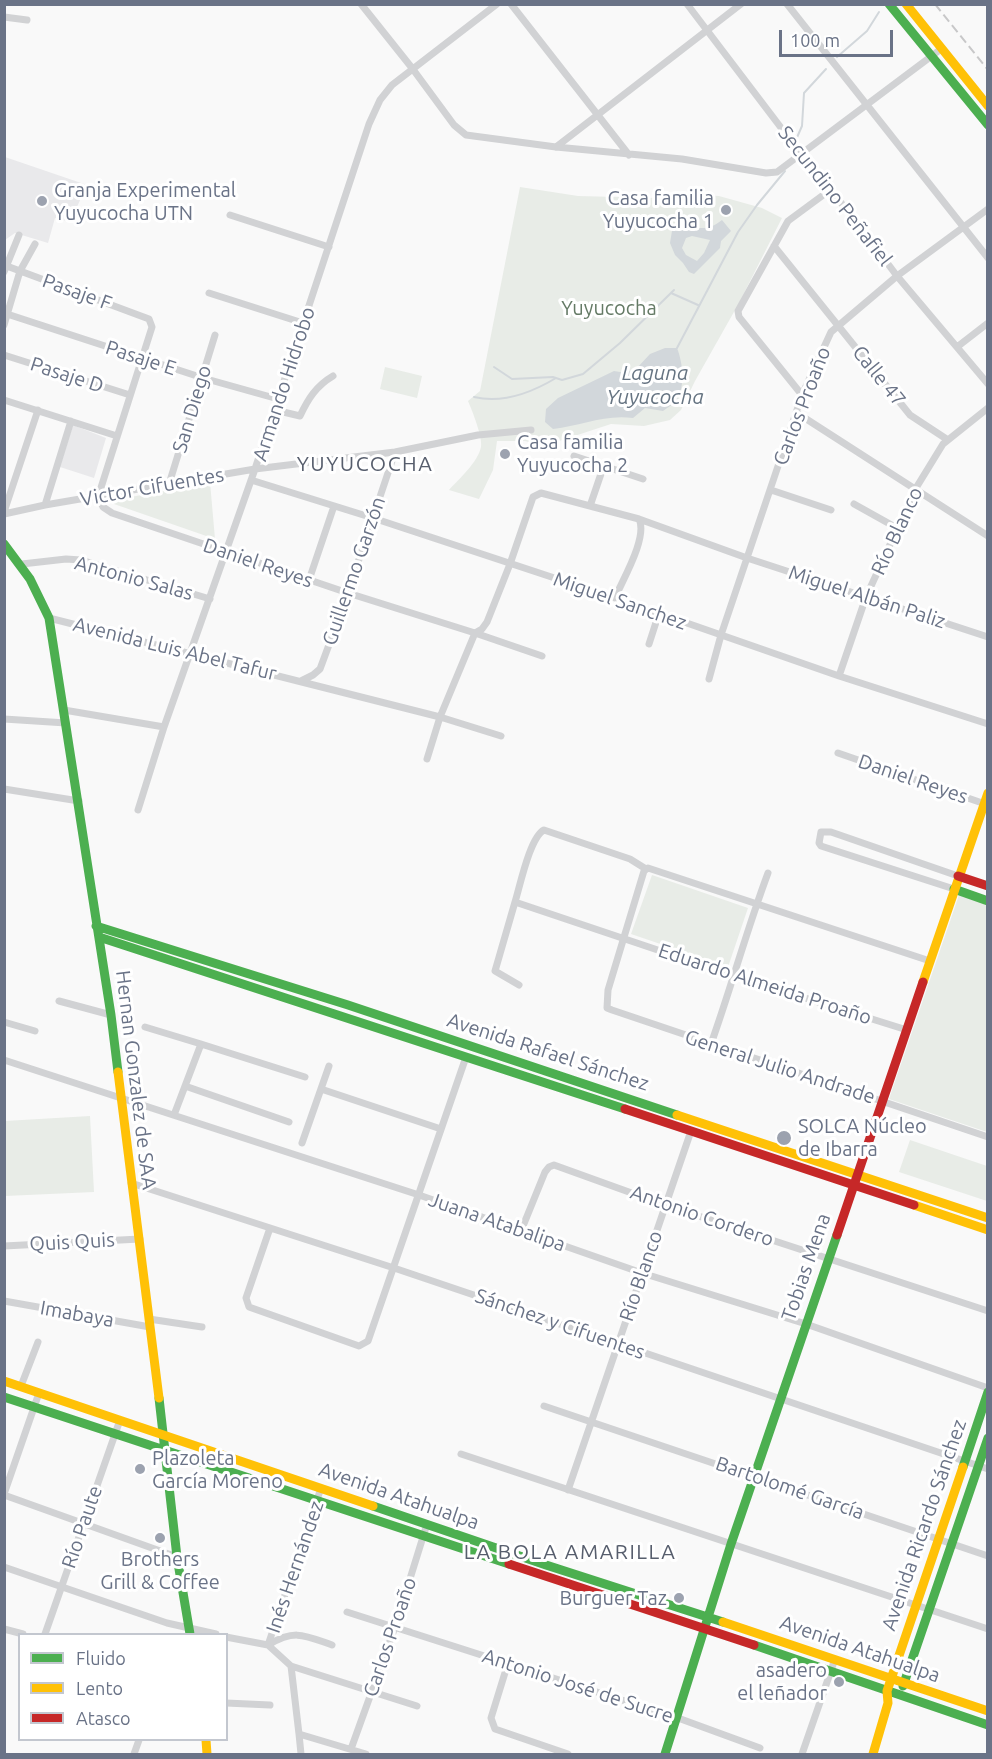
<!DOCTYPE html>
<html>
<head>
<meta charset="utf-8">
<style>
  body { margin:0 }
  #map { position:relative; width:992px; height:1759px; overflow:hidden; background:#f9f9f9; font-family:Ubuntu,sans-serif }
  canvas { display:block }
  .frame { position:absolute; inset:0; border:6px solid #6a7387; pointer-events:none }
  .legend { position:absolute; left:18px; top:1633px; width:210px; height:108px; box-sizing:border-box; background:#fff; border:2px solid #c3c7cf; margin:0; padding:8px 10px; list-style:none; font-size:18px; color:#6a7387 }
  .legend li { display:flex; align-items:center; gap:12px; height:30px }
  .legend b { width:30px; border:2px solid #c3c7cf }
  .scale { position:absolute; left:779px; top:30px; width:114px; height:27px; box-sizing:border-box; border:3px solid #6a7387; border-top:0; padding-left:8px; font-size:18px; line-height:21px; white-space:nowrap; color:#6a7387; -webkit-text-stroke:4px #fff; paint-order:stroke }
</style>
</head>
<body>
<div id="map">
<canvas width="992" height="1759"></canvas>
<div class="frame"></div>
<ul class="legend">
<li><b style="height:8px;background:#4caf50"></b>Fluido</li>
<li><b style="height:8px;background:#ffc107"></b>Lento</li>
<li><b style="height:8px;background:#c62828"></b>Atasco</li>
</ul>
<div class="scale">100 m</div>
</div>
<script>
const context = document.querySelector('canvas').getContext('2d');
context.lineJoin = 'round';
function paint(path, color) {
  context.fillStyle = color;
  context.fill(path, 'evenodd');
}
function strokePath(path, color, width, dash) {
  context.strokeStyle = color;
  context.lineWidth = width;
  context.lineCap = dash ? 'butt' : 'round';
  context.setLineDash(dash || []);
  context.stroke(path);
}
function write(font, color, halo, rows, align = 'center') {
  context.font = font + ' Ubuntu,sans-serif';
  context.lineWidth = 6;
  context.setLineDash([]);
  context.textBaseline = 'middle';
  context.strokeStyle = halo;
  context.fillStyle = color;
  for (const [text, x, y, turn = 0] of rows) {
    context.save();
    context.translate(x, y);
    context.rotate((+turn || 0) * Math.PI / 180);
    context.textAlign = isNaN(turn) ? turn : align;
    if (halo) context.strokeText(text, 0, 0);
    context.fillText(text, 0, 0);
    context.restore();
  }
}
paint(new Path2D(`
  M5,157L87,185L70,222L55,218L48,243L15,233L5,240Z
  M73,425L106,438L94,478L60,467Z`), '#e9e9eb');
paint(new Path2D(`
  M520,187L578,196L657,198L703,195L719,196L762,208L782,218L739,303L695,381L681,410L670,420L644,426L611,424L544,446L525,441H497L493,470L479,499L449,490C459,479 478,462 481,447C483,438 472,410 468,401L480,391Z
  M385,367L422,376L417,398L380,389Z
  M210,482L215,539L114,504L115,500Z
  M652,875L748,908L728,967L631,934Z
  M959,895L987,904V1132L889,1099Z
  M90,1116L94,1192L5,1196V1121Z
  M910,1140L987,1166V1201L899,1172Z`), '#e8ece7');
paint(new Path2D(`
  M681,219L688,227C704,229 711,229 722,220L731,231L721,241L720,248L694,274L689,272L683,263L675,255L670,243L672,231ZM692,236L710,240L704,253L697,261L686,255L682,248L686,238Z
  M665,348H677C683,363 686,389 675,402C672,405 667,408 663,411L645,408L633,418C605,414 580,426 553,429L545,422L546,409L558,398L614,371L626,373L637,368L650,354Z`), '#d2d7db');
strokePath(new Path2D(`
  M837,57L867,31L879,12
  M795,142L802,126L804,93L826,69
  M671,293L698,305
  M677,348L738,232L757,205L785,171
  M494,367L512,379L553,377L562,380L583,374L620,343L674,290
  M474,397C503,404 531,393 556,378`), '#d2d7db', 2);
strokePath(new Path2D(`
  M361,4L412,68L454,125L466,135L556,147L682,159L766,173L777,172L941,49
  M511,4L629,155
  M687,4L801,154L855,220L897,276L988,384
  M787,4L988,258
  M4,17L27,20
  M556,147L741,4
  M230,215L329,247
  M774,246L910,415L948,440
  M4,265L149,319L152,327L98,497L103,507L112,513L348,593L475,633L482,629L487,622L510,564L533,497L541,493L639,519C648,537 623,579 615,598
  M4,272L19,235
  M209,293L303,323
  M4,313L203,378L278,399
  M4,325L20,271L35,244
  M957,347L988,323
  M4,355L130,395
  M802,395L739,317L738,311L788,221L830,190
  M4,400L117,436
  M275,410L300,416C308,399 316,386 333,376
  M797,413L988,536
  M574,456L643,479
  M251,480L373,518L615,598L839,676L988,724
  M169,484L215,335
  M771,490L831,510
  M854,504L897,528
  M45,505L71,421
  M590,506L604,465
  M4,512L38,410
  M4,514L45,505L255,469L395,452L478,435L531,430
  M639,519L747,558L988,637
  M22,564L66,559L81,560L210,599
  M309,580L334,506
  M49,618L440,717L501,736
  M649,644L659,613
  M839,676L866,597L916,488L943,444L988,408
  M709,679L721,635L802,395L831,332L897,276L988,209
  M301,681L313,675L320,669L343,607L395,452
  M64,710L164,727
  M4,719L66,723
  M838,753L988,805
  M427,759L440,717L475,633L542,656
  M4,789L79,801
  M138,810L164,727L255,469L369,124L380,100L392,85L497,4
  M646,869L630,859L544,830C530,837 520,886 515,902L735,976L907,1030
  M954,889L821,846L819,843L821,832H831L958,876
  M515,902L495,971L519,985
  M930,961L648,868L644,871L608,990L607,1008L612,1010L988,1137
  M59,1001L111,1015
  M4,1022L35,1031
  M145,1027L201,1044
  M711,1044C731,988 747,929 768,873
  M4,1060L419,1195L642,1273L806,1324L988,1388
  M185,1086L289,1122
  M321,1089L441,1129
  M174,1115L201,1044L305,1077
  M302,1143L329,1066
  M131,1183L394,1268L988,1469
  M270,1228L246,1298L249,1307L359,1346L368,1341L466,1057
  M521,1231L545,1172L549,1167L554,1165L665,1205L988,1311
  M4,1246L140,1239
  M4,1301L150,1327
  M149,1319L202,1327
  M21,1386L38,1342
  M544,1406L988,1556
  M461,1454L988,1629
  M568,1490L691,1131
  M4,1494L39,1393
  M4,1495L177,1557
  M4,1567L167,1623L216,1634
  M347,1612L678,1718L760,1748
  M4,1629L23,1634
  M45,1634L120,1420
  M226,1637L268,1645L291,1666L299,1734
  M268,1645L321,1488
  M268,1645C295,1629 304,1635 332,1645
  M508,1663L491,1718L495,1729L568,1754
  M291,1666L417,1706
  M226,1703L270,1705
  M351,1749L395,1627L427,1524
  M134,1754L139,1740
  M301,1754L299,1734L366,1754
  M802,1754L835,1659`), '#d1d2d4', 7);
strokePath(new Path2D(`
  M889,4L988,125
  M4,544L30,579L49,618L111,1015L118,1072
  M954,889L988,901
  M96,926L348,1005L677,1115
  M99,937L625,1109
  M4,1397L509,1564
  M159,1398L177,1557L190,1634
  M963,1467L988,1392
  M373,1506L546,1565L723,1622
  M754,1645L988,1725
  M903,1686L988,1438
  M665,1754L731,1544L837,1235`), '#4caf50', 9);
strokePath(new Path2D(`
  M906,4L988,106
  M923,982L988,793
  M118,1072L159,1398
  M677,1115L988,1218
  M914,1205L988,1230
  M4,1381L373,1506
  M723,1622L988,1711
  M206,1740L207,1754
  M873,1754L888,1703L887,1691L963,1467`), '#ffc107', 9);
strokePath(new Path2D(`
  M958,876L988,886
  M625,1109L914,1205
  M837,1235L923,982
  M509,1564L754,1645`), '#c62828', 9);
strokePath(new Path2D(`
  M935,4L988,70`), '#c8c8c9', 2, [9, 4.5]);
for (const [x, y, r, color] of [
  [42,201,6,"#9ca2af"],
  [726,210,6,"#9ca2af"],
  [505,454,6,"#9ca2af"],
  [784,1138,8,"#9ca2af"],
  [140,1469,6,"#9ca2af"],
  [160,1538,6,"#9ca2af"],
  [679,1598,6,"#9ca2af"],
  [839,1682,6,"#9ca2af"]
]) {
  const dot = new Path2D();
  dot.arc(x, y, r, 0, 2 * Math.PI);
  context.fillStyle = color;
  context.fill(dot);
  strokePath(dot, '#fff', 2);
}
write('20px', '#6a7387', '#fff', [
  ["Granja Experimental",54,190],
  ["Yuyucocha UTN",54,213],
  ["Casa familia",714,198,"right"],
  ["Yuyucocha 1",714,221,"right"],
  ["Casa familia",517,442],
  ["Yuyucocha 2",517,465],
  ["SOLCA Núcleo",798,1126],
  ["de Ibarra",798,1149],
  ["Plazoleta",152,1458],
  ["García Moreno",152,1481],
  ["Brothers",160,1559,"center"],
  ["Grill & Coffee",160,1582,"center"],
  ["Burguer Taz",667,1598,"right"],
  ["asadero",827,1670,"right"],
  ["el leñador",827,1693,"right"]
], 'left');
write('20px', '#6a7387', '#fff', [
  ["Secundino Peñafiel",835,196,52],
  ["Pasaje F",77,292,20],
  ["Pasaje E",141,358,18],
  ["Pasaje D",67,375,18],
  ["Calle 47",879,376,51],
  ["Armando Hidrobo",284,384,-72],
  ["Carlos Proaño",802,406,-69],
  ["San Diego",192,409,-73],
  ["Victor Cifuentes",152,487,-10],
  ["Río Blanco",897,531,-65],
  ["Daniel Reyes",258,563,19],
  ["Guillermo Garzón",354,571,-71],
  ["Antonio Salas",134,578,15],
  ["Miguel Albán Paliz",867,597,18],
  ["Miguel Sanchez",620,601,19],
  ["Avenida Luis Abel Tafur",175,649,14],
  ["Daniel Reyes",913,779,19],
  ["Eduardo Almeida Proaño",765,984,18],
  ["Avenida Rafael Sánchez",548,1052,18],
  ["General Julio Andrade",780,1067,18],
  ["Hernan Gonzalez de SAA",136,1080,83],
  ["Antonio Cordero",702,1216,19],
  ["Juana Atabalipa",497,1222,19],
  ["Quis Quis",72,1242,-3],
  ["Tobias Mena",806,1267,-71],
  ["Río Blanco",641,1276,-71],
  ["Imabaya",77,1314,10],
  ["Sánchez y Cifuentes",560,1324,19],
  ["Bartolomé García",790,1488,19],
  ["Avenida Atahualpa",399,1496,19],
  ["Avenida Ricardo Sánchez",924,1525,-71],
  ["Río Paute",82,1527,-71],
  ["Inés Hernández",295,1567,-71],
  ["Carlos Proaño",390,1637,-71],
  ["Avenida Atahualpa",860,1649,19],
  ["Antonio José de Sucre",578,1686,18]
]);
write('20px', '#647a65', '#fff', [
  ["Yuyucocha",609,308]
]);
write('italic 21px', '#667482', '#fff', [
  ["Laguna",655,373],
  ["Yuyucocha",655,397]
]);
context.letterSpacing = '1.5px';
write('21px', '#575e6d', '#fff', [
  ["YUYUCOCHA",365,464],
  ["LA BOLA AMARILLA",570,1552]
]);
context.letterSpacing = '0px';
</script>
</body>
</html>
